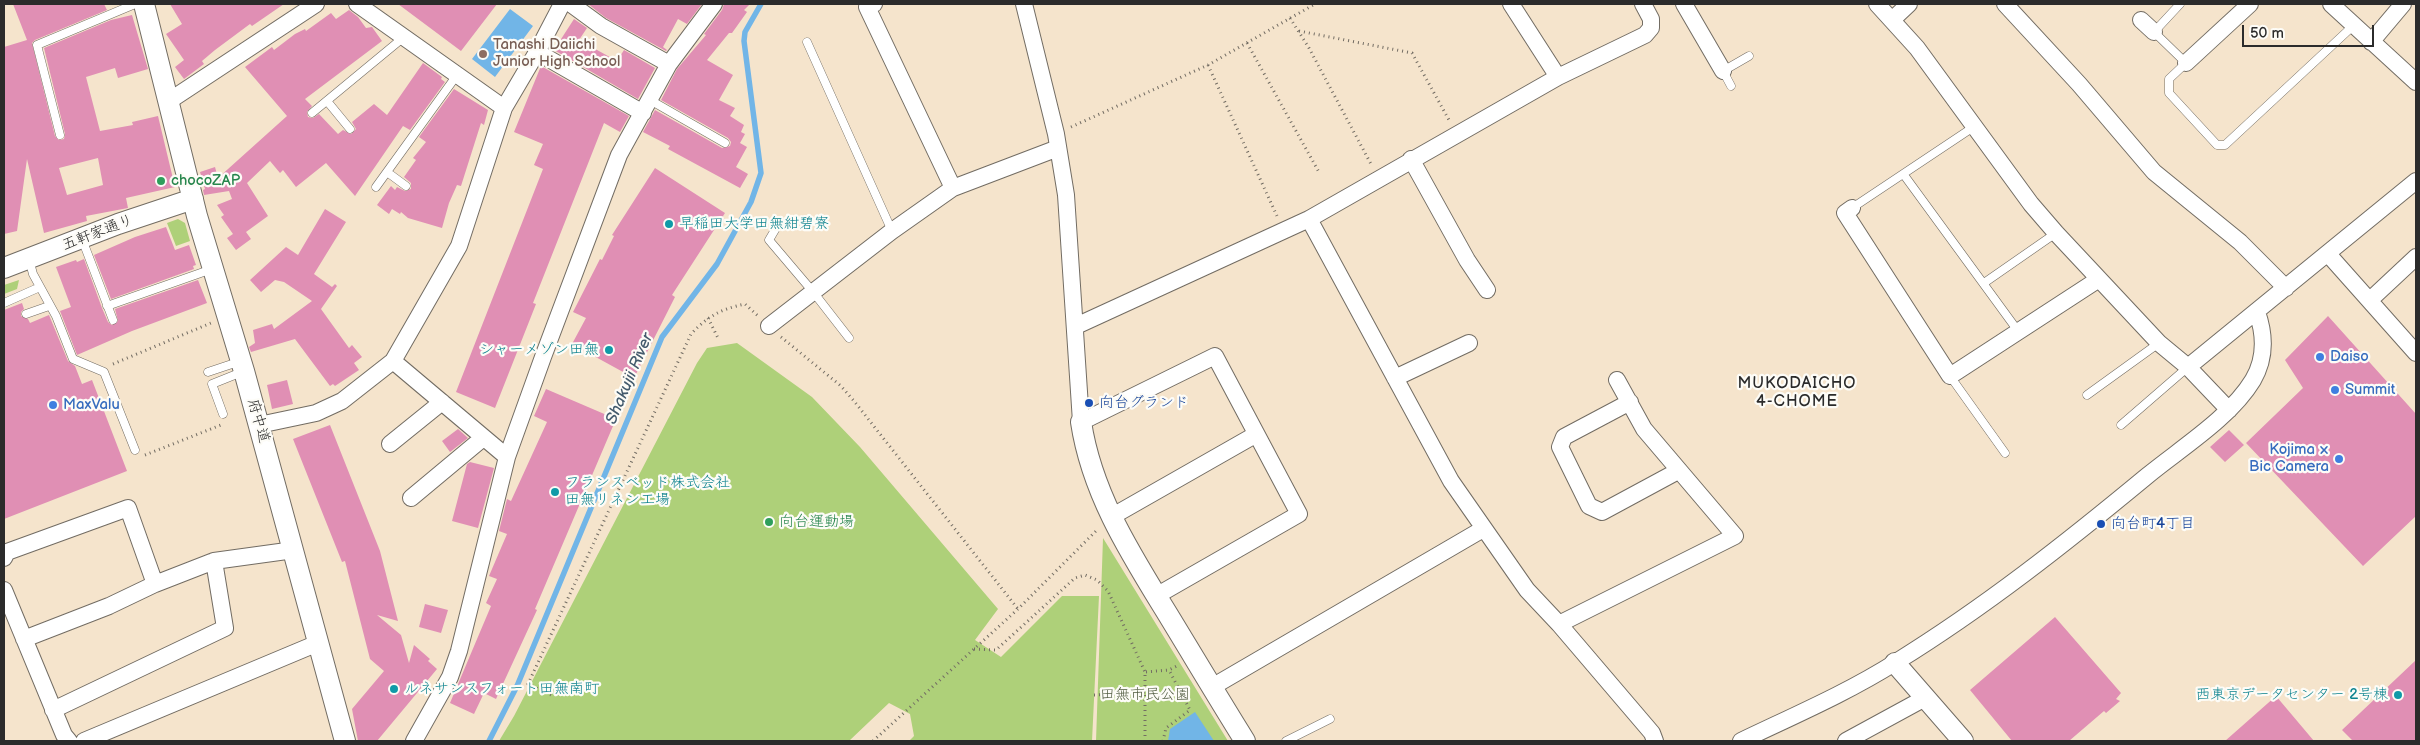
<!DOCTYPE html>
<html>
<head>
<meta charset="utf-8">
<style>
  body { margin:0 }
  #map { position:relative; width:2420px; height:745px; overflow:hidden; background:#f5e4cc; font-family:"Balsamiq Sans",sans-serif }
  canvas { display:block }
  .frame { position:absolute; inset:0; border:5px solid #2b2b2b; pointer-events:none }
  .scale { position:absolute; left:2242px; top:25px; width:132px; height:22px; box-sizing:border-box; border:2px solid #2b2b2b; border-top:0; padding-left:6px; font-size:15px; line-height:18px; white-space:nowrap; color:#2b2b2b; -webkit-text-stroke:4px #fdfcf7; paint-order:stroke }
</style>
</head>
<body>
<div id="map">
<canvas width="2420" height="745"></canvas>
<div class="frame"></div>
<div class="scale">50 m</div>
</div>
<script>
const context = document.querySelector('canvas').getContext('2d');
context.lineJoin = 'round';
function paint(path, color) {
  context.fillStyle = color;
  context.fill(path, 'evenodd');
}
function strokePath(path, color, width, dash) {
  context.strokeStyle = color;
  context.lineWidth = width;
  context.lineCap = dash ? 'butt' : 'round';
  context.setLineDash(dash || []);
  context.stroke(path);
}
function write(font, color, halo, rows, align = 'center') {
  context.font = font + ' "Balsamiq Sans","Klee One",sans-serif';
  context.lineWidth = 4.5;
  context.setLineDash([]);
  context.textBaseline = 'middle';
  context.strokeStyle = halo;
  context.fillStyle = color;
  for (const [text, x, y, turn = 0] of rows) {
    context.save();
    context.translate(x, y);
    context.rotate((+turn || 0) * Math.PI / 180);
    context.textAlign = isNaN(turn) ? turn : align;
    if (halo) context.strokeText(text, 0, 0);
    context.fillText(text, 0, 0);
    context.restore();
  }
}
paint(new Path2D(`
  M178,219L185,223L190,241L176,246L167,223Z
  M19,280L17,289L4,294V285Z
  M737,343L812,397L860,447L998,609L975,640L1001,657L1062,596H1099L1092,741H909L914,736L910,714L889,703L849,741H499L514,716L697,363L707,348Z
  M1103,538L1228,741H1096Z`), '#aed079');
paint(new Path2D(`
  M510,9L533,26L495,77L472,59Z
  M1195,712L1214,741H1168L1170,729Z`), '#71b5e7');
strokePath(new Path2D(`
  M489,741L517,686L662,337L717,264L751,202L761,173L744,41L745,32L761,4`), '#71b5e7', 5.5);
paint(new Path2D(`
  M13,4H104L107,10L35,40L32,43L55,136L59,140L64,139L65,134L44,48L111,20L132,15L148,69L118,78L115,68L86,77L100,131L133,125L132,122L158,116L175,187L126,198L128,208L86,216L87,221L44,233L27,159L17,231L4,234V47L27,40ZM98,158L103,185L67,195L59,168Z
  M170,4H284L252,26L250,24L215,50L202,61L204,64L184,79L175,67L184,60L166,34L182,24Z
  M398,4H497L461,51Z
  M588,4H702L687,24L678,19L663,47L667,50L666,51L606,18Z
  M724,4H750L744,10L747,12L732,33H729L707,60L733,75L719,100L735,108L730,116L744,125L741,132L745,134L740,143L747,147L736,167L748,174L740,188L668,149L670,146L643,132L655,110L722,148L730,146L731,142L728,138L661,100L677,69L706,35L704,34L722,10Z
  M349,10L358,17L366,28L372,27L382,41L305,99L312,106L307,112L308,117L313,118L319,114L338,134L343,130L351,134L356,129L352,122L374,104L387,115L423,63L442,77L441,79L445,82L410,130L403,126L355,196L326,163L296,187L283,170L280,173L270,161L247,183L268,216L246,232L251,239L236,250L227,238L233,234L221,217L224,215L217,205L232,199L229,191L204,195L203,190L205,189L200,172L215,167L218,178L287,116L245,67L272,47L274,50L295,34L305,29L306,31L331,13L336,19Z
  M574,19L587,28L579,40L617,61L624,50L655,68L638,99L554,50Z
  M541,66L629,116L620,132L604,123L533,303L536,304L495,408L456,392L543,169L534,165L543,144L514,132Z
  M454,89L488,110L484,125L481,123L461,186L457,185L449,203L442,228L408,218L401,212L400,214L392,209L389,214L377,205L391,186L395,190L397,187L405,191L411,189V183L404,177L416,160L413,158L426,142L419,137Z
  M655,168L725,213L672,295L675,297L634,378L572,344L586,318L573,312L600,259L602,260L614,236L612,235Z
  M325,209L346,222L314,274L332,287L335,284L337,286L321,309L349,348L352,345L362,357L354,363L359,370L335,386L333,384L330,386L295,339L251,352L249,347L255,343L253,330L272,324L274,329L312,301L284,282L275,280L261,292L250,280L286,247L298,255Z
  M166,227L175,250L189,245L196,265L193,266L194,269L111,299L94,255L135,237Z
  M84,259L102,308L108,322L112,325L118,321L115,309L198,280L207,303L132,331L77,355L60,311L71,307L56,267L76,260L77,262Z
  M22,303L24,309L21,312V316L28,319L30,323L49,315L68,361L75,366L82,384L92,380L127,471L4,519V310Z
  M2328,316L2416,414V516L2363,566L2246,443L2303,388L2285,360Z
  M287,380L293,404L272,409L267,385Z
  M546,389L616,419L535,609L537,610L496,699L484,693L474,714L450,703L491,606L486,603L497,579L489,576L507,534L499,531L507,499L511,501L547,422L534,416Z
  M330,425L380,551L398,621L377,615L401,635L409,663L414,645L430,659L428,661L437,669L377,741H358L352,709L384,671L370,659L345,561L342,562L293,439Z
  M458,429L468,438L450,452L442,441Z
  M2229,430L2244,445L2225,462L2210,447Z
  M470,462L494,468L478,528L452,521L467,464Z
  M425,604L448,610L441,633L419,627Z
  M2055,617L2121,693L2116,699L2120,701L2106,713L2104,711L2069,741H2012L1970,690Z
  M2416,660V741H2353L2342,730Z
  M2276,696L2314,741H2225Z`), '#e08fb4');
const service = new Path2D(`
  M2180,4L2154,32L2186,63L2169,79V93L2217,145H2225L2354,25
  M807,42L892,231
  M1731,86L1723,71L1749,56
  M650,100L725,143
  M327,101L350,129
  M312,113L404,37
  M60,135L37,45L135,4
  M387,172L406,186
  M1904,175L2018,331
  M376,187L457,75
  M1852,208L1975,126
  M779,223L769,240L814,293L849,338
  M82,239L113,320
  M29,259L33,274L56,316L73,359L104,372L135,450
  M1984,283L2056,233
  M4,303L40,287
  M107,306L212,269
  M26,314L49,306
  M208,372L241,361
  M1950,376L2005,453
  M2087,395L2159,343
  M223,414L212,384L242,372
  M2121,425L2188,367
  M1286,741L1330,719`);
const minor = new Path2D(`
  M357,4L504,108
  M571,4L601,26L669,64
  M874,4L867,7L953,188
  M1024,4L1056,134L1066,195L1081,422L1215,356L1299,514L1156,596
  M1511,4L1558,77
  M1684,4L1723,71
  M1877,4L1917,48L2031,204L2056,233L2159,343L2188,367L2229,410
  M2005,4L2079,84L2154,172L2240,242L2286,288
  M2331,4L2416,82
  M1892,20L1909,4
  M2141,20L2154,32
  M2371,42L2403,4
  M537,52L643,113
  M2186,63L2250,4
  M169,101L316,4
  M1411,159L1467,260L1487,290
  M1852,208L1845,213L1950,376L2099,279
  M1309,219L1451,481L1527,590L1559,624L1652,733L1655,741
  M2328,254L2416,353
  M2370,300L2416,257
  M769,326L892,231L953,188L1058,148
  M1076,326L1309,219L1558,77L1645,35L1651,28V19L1643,4
  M393,361L507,457
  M2188,367L2416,181
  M1395,378L1469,343
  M1630,402L1564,437L1560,447L1589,506L1602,512L1678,471
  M259,425L316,413L342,401L393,361L459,246L504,108L537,52L562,4
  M390,444L442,402
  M411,498L483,438
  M1111,517L1255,435
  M4,558L7,552L128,508L155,584
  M4,590L64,735L69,741
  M1559,624L1735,536L1644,429L1617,380
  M24,639L109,606L155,584L214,561L294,550
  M1212,687L1483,529
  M53,710L225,628L214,561
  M84,741L318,643
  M414,741L450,677L459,651L507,457L543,357L619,155L669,64L714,4
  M1741,741C1793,716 1847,693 1896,662C1985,607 2066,543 2147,476C2181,448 2230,418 2253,380C2266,358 2265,335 2257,312
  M1846,741L1925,698`);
const tertiary = new Path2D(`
  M144,4L197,216L244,371L345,741
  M4,268L118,224L193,199
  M1081,422C1092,495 1132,556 1170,618C1195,659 1220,701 1245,741
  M1895,663L1963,741`);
strokePath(service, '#726c63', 9);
strokePath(minor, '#726c63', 18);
strokePath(tertiary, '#726c63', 22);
strokePath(new Path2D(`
  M1290,18L1309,48L1372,166
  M1299,31L1412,53L1449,120
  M1247,43L1320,174
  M1208,65L1277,216
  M1071,127L1208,65L1315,4
  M708,318L718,338
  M781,337L841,386L854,401L1018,609
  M113,364L211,323
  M145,455L221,425
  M974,649L996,650L1075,578L1085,575L1097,580L1108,591L1145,672
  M551,695L528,684L691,334C708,316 721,309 745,304L758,316
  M1094,695L1145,692
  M873,741L1018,609L1098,529
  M1145,741V672L1169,670L1179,665
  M1163,741L1166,728L1190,710L1169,670`), '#726c63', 3, [1, 4]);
strokePath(service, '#fff', 8);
strokePath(minor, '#fff', 16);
strokePath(tertiary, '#fff', 20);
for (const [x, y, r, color] of [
  [483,54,5,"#8d6e63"],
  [161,181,5,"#2e9e5b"],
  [669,224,5,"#0f9aa8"],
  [609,350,5,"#0f9aa8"],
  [2320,357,5,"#3f7fe0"],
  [2335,390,5,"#3f7fe0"],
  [1089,403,5,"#1a4fb4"],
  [53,405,5,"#3f7fe0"],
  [2339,459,5,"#3f7fe0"],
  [555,492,5,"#0f9aa8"],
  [769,522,5,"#2e9e5b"],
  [2101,524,5,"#1a4fb4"],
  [394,689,5,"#0f9aa8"],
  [2398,695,5,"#0f9aa8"]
]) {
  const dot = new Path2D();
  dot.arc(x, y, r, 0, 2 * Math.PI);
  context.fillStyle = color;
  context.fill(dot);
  strokePath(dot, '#fdfcf7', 2);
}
write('15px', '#785e54', '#fdfcf7', [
  ["Tanashi Daiichi",493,45],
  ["Junior High School",493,62]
], 'left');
write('15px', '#27864d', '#fdfcf7', [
  ["chocoZAP",171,181],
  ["向台運動場",779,522]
], 'left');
write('15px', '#0d838f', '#fdfcf7', [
  ["早稲田大学田無紺碧寮",679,224],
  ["シャーメゾン田無",599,350,"right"],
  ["フランスベッド株式会社",565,483],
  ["田無リネン工場",565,500],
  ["ルネサンスフォート田無南町",404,689],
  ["西東京データセンター 2号棟",2388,695,"right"]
], 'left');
write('15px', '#2b2b2b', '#fdfcf7', [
  ["五軒家通り",98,233,-21],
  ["府中道",258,421,74]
]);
write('15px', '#366cbe', '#fdfcf7', [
  ["Daiso",2330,357],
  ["Summit",2345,390],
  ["MaxValu",63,405],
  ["Kojima ×",2329,450,"right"],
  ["Bic Camera",2329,467,"right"]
], 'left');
write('15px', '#164399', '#fdfcf7', [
  ["向台グランド",1099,403],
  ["向台町4丁目",2111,524]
], 'left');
write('15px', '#525d42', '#fdfcf7', [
  ["田無市民公園",1145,695]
]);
write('italic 16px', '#445b6d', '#fdfcf7', [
  ["Shakujii River",630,379,-67]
]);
context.letterSpacing = '1px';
write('16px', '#2b2b2b', '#fdfcf7', [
  ["MUKODAICHO",1797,384],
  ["4-CHOME",1797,402]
]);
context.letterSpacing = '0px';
</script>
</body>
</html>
